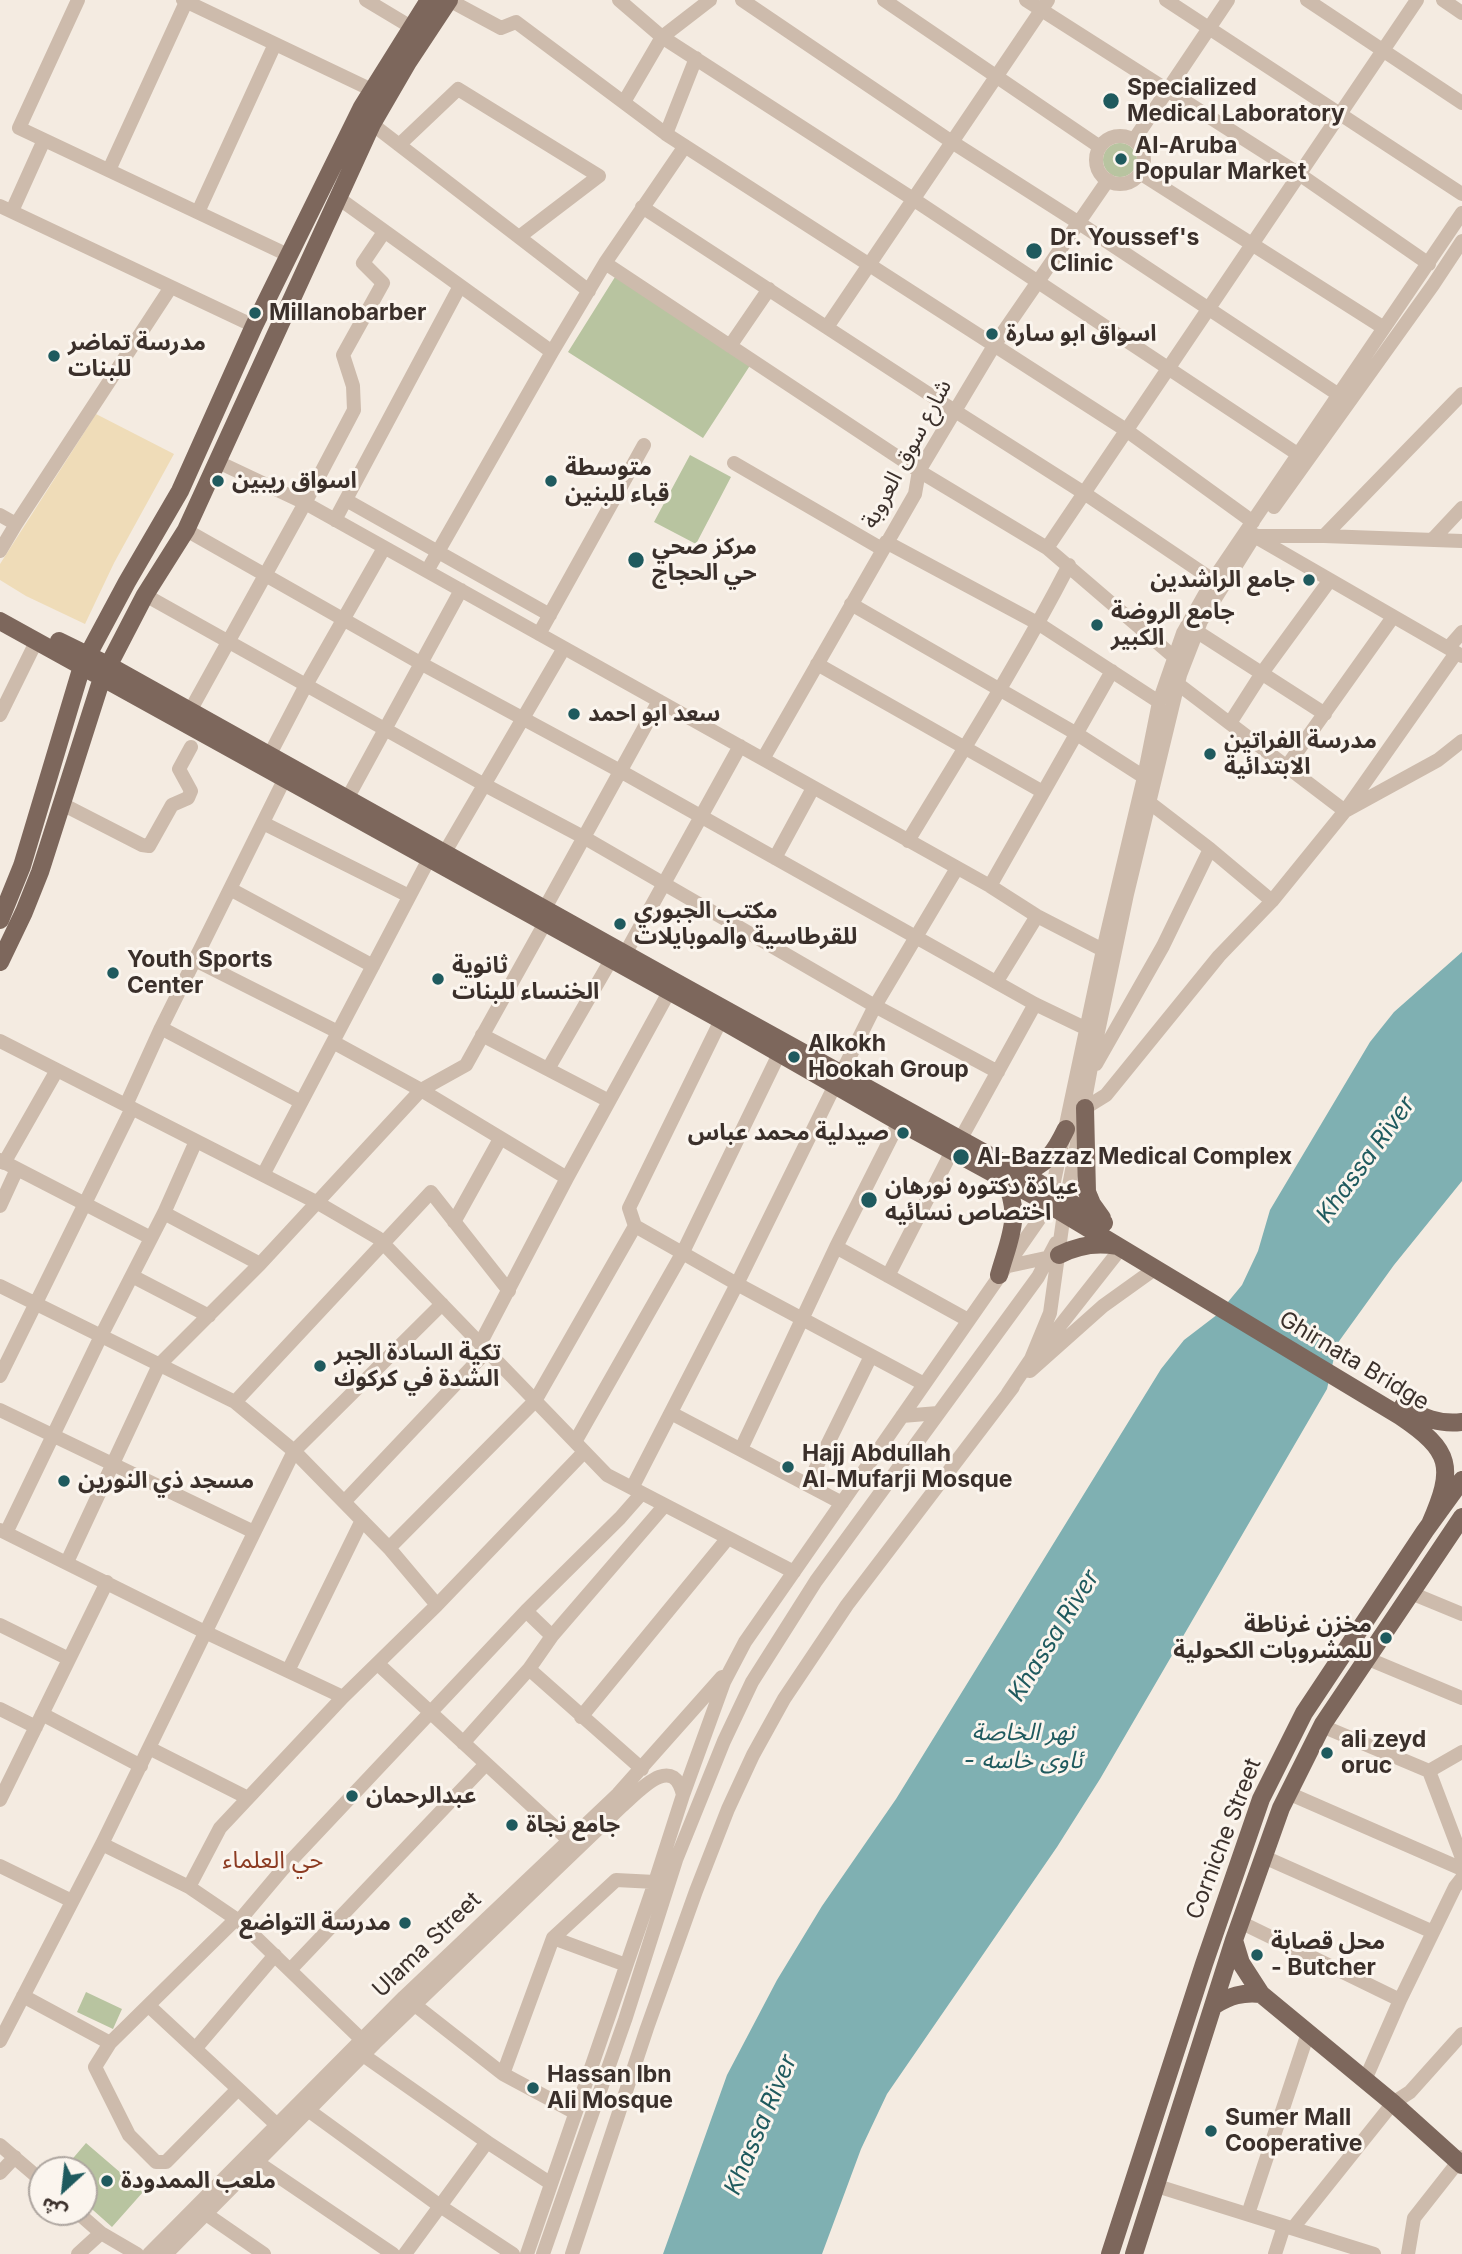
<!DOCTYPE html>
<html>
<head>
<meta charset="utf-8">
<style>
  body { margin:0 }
  #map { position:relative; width:1462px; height:2254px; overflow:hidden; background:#f4ebe1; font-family:Inter,"Noto Sans Arabic",sans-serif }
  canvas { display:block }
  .north { position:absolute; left:28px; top:2156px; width:70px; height:70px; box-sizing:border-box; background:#fbf5ee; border:2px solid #aea6a0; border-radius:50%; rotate:207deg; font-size:19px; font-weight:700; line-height:28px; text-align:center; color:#3b302b }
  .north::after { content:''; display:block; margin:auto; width:24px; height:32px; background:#1f5a5e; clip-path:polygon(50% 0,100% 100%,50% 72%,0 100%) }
</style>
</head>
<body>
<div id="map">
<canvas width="1462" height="2254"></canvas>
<div class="north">ش</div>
</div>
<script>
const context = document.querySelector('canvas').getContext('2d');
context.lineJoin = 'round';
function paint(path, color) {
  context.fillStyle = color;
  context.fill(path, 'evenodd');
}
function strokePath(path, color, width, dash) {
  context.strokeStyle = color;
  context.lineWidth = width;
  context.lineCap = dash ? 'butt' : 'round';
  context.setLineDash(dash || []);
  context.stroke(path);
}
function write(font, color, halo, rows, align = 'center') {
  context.font = font + ' Inter,"Noto Sans Arabic",sans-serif';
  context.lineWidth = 6;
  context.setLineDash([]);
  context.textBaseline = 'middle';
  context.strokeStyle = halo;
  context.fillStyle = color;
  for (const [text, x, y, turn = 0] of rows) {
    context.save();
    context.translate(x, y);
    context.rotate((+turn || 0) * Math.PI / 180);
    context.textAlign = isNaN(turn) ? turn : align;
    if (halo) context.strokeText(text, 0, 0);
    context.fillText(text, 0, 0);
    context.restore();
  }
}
paint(new Path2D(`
  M1103 160a17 17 0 1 1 34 0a17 17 0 1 1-34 0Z
  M615,277L751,364L703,438L568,352Z
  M690,455L731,477L696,544L654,522Z
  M86,1992L122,2009L113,2029L77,2012Z
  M86,2143L143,2192L112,2227L84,2202V2170H63Z`), '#b8c4a0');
paint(new Path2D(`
  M96,414L174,454L114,563L85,624L26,596L0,580V564Z`), '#efdcb8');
paint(new Path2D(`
  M1462,952V1181L1394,1265L1337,1344L1327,1389L1100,1779L1057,1847L887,2094L861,2149L822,2254H663L727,2075L777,1980L822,1906L896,1799L1161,1369L1184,1340L1218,1314L1242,1285L1258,1251L1270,1210L1370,1042L1394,1012Z`), '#7fb0b2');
strokePath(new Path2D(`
  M78,0L19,128L288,255
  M183,0L372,90
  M366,0L411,27
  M449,0L501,28L516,22L666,134
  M619,0L662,37L913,199L1299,455
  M742,0L952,142L1079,223L1339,395
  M884,0L1100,147
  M1026,0L1299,174L1429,264
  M1166,0L1462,194
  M1307,0L1462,103
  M1443,0L1462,13
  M696,58L666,134L1126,430L1253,522
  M624,102L662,37L710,0
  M372,124L589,291
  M1096 160a24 24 0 1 1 48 0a24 24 0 1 1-48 0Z
  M1134,140L1228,0
  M399,145L458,89L599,176L519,237
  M109,170L186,2
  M1140,173L1384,328
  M337,197L552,352
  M0,206L254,326
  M642,207L955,411L1084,493L1213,580
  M12,211L44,140
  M198,212L275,44
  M605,263L919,471L1047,548L1174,657
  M827,327L1048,0
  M730,346L769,289
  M218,462L305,503L990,886L1037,916L1103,950
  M734,463L882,549
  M346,500L550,615
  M1274,507L1433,285L1462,241
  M0,515L16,524
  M335,520L460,286
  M186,530L422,664L622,772L1035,1004L1087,1029
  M1254,536L1462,656
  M1257,536H1324L1462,541
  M1324,536L1462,394
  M1432,540L1462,508
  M886,542L1039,624L1159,702
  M1047,548L1417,0
  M0,551L16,524L171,287
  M427,571L552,352L605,263L685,146
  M145,595L483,784L585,838L875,1006L998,1072
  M851,604L1077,734L1144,777
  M1196,631L1325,714
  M539,634L644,445
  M1448,648L1462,632
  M817,664L1043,792
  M1178,684L1345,811L1438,760L1462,741
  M190,711L305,503L354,410L353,386L343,355L383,283L363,263L384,232
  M0,715L36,642
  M1230,723L1262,673L1330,580
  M269,756L306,685L384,548
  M763,759L915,494L919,471L995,344L1108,180
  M1287,766L1393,617
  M347,799L461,590
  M1150,803L1210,849L1272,901
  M62,804L142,845L149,846L172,805L188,798L191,791L179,769L191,747
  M263,823L409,896
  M908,841C963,750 1020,660 1069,565
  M445,852L564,648
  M775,858L813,788
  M990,886L1112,671
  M230,889L373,966
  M545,908L659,701
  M625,954L740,746
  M195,960L338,1032
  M997,981L1037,916
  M161,1028L301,1102
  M482,1035L609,1101
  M0,1041L318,1203L378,1238L607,1475L794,1572
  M333,1042L421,1090L567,1178
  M1096,1064L1163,946L1210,849
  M548,1069L611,960
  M841,1074L875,1006L957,868
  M126,1105L161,1028L284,780
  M1085,1108L1106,1095L1219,956L1272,901L1345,811L1456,653
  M960,1140L1035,1004
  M0,1160L151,1238
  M4,1163L57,1070
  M263,1175L429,859
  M0,1206L17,1169
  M164,1213L260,1264
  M454,1222L500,1139
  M635,1226L737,1284L924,1384
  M836,1247L968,1320
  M1004,1267L1055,1256
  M132,1276L209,1316
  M888,1276L952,1151
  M0,1286L235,1402L294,1451L389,1548L437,1605
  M480,1344L567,1178L669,992
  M1041,1350L1122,1247
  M1030,1371L1103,1306L1156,1268
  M0,1376L132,1108
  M1008,1393L1031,1359L1050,1313L1064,1213L1094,1051L1127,894L1180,675L1201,621L1255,535
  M235,1402L431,1192L509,1291
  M0,1410L254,1532
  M671,1413L842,1503
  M902,1416L938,1413
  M575,1442L683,1252L779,1054
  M741,1449L836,1247L899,1122
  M808,1484L871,1356
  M632,1488L737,1284L835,1085
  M344,1502L487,1351
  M0,1530L205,1632L343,1697
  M6,1533L101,1336L164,1213L196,1141
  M389,1548L535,1401L635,1226L629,1208L721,1020
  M67,1562L159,1365L260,1264L421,1090L466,1065L545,923
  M1411,1593L1462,1614
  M526,1611L552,1636
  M0,1625L69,1659
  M1366,1658L1462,1698
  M378,1664L570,1841
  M529,1669L642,1769
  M288,1671L362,1520
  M0,1709L36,1727
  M42,1714L141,1766
  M581,1717L728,1538
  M1322,1726L1429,1771L1462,1858
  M463,1743L529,1669L552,1636L665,1505
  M149,1748L248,1798
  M1429,1771L1462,1752
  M1288,1793L1462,1869
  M0,1800L107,1582
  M102,1844L189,1887L239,1921L362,2040
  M1264,1857L1433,1932
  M0,1866L72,1901
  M189,1887L220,1828L343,1697L437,1605L584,1452
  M236,1919L110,2043L95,2067L129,2135L156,2162H166L238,2089
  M239,1921L282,1870L526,1611L620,1518L642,1493
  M1240,1922L1400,2000
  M553,1938L626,1965
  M290,1970L486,1764
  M23,1996L110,2043
  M415,2005L503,2074L574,2112
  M149,2006L276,2124
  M0,2041L102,1844L294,1451L442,1304
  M195,2049L275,1955
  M363,2055L487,2142L550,2183
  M503,2074L553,1938L616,1880L655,1882
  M1365,2080L1400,2000L1455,1887L1462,1878
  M308,2110L440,2206L513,2254
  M0,2145L42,2181
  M257,2162L393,2254
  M0,2173L15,2157
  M1157,2186L1374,2254
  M77,2212L101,2233L137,2254
  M206,2214L264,2254
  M1248,2214L1308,2033
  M1293,2228L1393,2103L1410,2092L1462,2034
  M78,2254L101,2233
  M149,2254L404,1997L618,1794L722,1677
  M166,2254L375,2043L622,1806C639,1791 673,1752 683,1795
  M405,2254L487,2142
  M527,2254L655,1882L683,1795L724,1682L745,1642L1049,1205L1103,950L1144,777L1159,702L1183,633L1213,580L1462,213
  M543,2254L625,2020L676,1860L724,1741L752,1682L816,1581L1038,1277L1056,1243
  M572,2254L647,2028L696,1891L728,1809L753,1755L784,1699L847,1605L1013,1387
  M1275,2254L1284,2226
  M1408,2254L1414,2218L1462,2157`), '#cdbbac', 14);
strokePath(new Path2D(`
  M0,621L721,1020L899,1122L1033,1195L1400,1416C1452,1451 1455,1467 1430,1524
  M59,641L108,665C418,837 726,1012 1037,1182L1104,1223
  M0,920L22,866L82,666L127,582L180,491L254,326L362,107L429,0
  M0,962L24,912L40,872L102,678L145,595L186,530L372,124L408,62L449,0
  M1085,1108L1087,1192L1092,1204L1102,1218
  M1021,1173C1046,1166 1055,1152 1066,1129
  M1059,1255C1078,1245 1096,1242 1117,1246
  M999,1275C1009,1239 1023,1215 1004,1179
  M1403,1406C1422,1417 1439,1425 1462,1422
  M1234,1940L1241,1963L1261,1994L1393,2103L1462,2165
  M1215,2005C1230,1996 1242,1992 1261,1994
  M1110,2254L1204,1964L1261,1799L1304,1713L1425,1531L1462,1480
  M1134,2254L1234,1940L1281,1808L1323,1724L1462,1517`), '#7d675c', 18);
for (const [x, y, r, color] of [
  [1111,101,9,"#1f5a5e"],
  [1121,159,7,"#1f5a5e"],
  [1034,251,9,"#1f5a5e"],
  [255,313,7,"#1f5a5e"],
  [992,334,7,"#1f5a5e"],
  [54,356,7,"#1f5a5e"],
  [218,481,7,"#1f5a5e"],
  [551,481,7,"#1f5a5e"],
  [636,560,9,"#1f5a5e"],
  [1309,580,7,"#1f5a5e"],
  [1097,625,7,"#1f5a5e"],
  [574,714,7,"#1f5a5e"],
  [1210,754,7,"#1f5a5e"],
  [620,924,7,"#1f5a5e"],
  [113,973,7,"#1f5a5e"],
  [438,979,7,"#1f5a5e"],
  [794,1057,7,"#1f5a5e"],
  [903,1133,7,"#1f5a5e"],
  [961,1157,9,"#1f5a5e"],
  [869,1200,9,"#1f5a5e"],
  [320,1366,7,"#1f5a5e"],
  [788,1467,7,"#1f5a5e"],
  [64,1481,7,"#1f5a5e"],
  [1386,1638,7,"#1f5a5e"],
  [1327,1753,7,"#1f5a5e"],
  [352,1796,7,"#1f5a5e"],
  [512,1825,7,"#1f5a5e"],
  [405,1923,7,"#1f5a5e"],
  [1257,1955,7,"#1f5a5e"],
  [533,2088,7,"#1f5a5e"],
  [1211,2131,7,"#1f5a5e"],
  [107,2181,7,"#1f5a5e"]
]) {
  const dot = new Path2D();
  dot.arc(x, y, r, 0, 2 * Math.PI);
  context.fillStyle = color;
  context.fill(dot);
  strokePath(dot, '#fbf5ee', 2.5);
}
write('bold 23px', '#3b302b', '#fbf5ee', [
  ["Specialized",1127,88],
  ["Medical Laboratory",1127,114],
  ["Al-Aruba",1135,146],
  ["Popular Market",1135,172],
  ["Dr. Youssef's",1050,238],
  ["Clinic",1050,264],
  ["Millanobarber",269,313],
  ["اسواق ابو سارة",1006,334],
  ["مدرسة تماضر",68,343],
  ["للبنات",68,369],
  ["متوسطة",565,468],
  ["قباء للبنين",565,494],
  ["اسواق ريبين",232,481],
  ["مركز صحي",652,547],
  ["حي الحجاج",652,573],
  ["جامع الراشدين",1295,580,"right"],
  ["جامع الروضة",1111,612],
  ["الكبير",1111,638],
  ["سعد ابو احمد",588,714],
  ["مدرسة الفراتين",1224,741],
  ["الابتدائية",1224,767],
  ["مكتب الجبوري",634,911],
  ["للقرطاسية والموبايلات",634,937],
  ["Youth Sports",127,960],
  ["Center",127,986],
  ["ثانوية",452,966],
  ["الخنساء للبنات",452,992],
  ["Alkokh",808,1044],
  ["Hookah Group",808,1070],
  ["صيدلية محمد عباس",889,1133,"right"],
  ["Al-Bazzaz Medical Complex",977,1157],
  ["عيادة دكتوره نورهان",885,1187],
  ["اختصاص نسائيه",885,1213],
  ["تكية السادة الجبر",334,1353],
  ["الشدة في كركوك",334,1379],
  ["Hajj Abdullah",802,1454],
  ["Al-Mufarji Mosque",802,1480],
  ["مسجد ذي النورين",78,1481],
  ["مخزن غرناطة",1372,1625,"right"],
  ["للمشروبات الكحولية",1372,1651,"right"],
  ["ali zeyd",1341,1740],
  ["oruc",1341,1766],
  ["عبدالرحمان",366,1796],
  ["جامع نجاة",526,1825],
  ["مدرسة التواضع",391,1923,"right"],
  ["محل قصابة",1271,1942],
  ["- Butcher",1271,1968],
  ["Hassan Ibn",547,2075],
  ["Ali Mosque",547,2101],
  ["Sumer Mall",1225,2118],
  ["Cooperative",1225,2144],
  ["ملعب الممدودة",121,2181]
], 'left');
write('23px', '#3b302b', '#fbf5ee', [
  ["شارع سوق العروبة",907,454,-62],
  ["Ghirnata Bridge",1354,1361,31],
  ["Corniche Street",1224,1839,-69],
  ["Ulama Street",427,1945,-44]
]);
write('italic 24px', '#1f5a5e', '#fbf5ee', [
  ["Khassa River",1366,1160,-54],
  ["Khassa River",1054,1636,-58],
  ["نهر الخاصة",1023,1733],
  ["- ئاوی خاسە",1023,1761],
  ["Khassa River",761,2125,-67]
]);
write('24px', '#8c3b22', '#fbf5ee', [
  ["حي العلماء",273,1861]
]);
</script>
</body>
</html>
